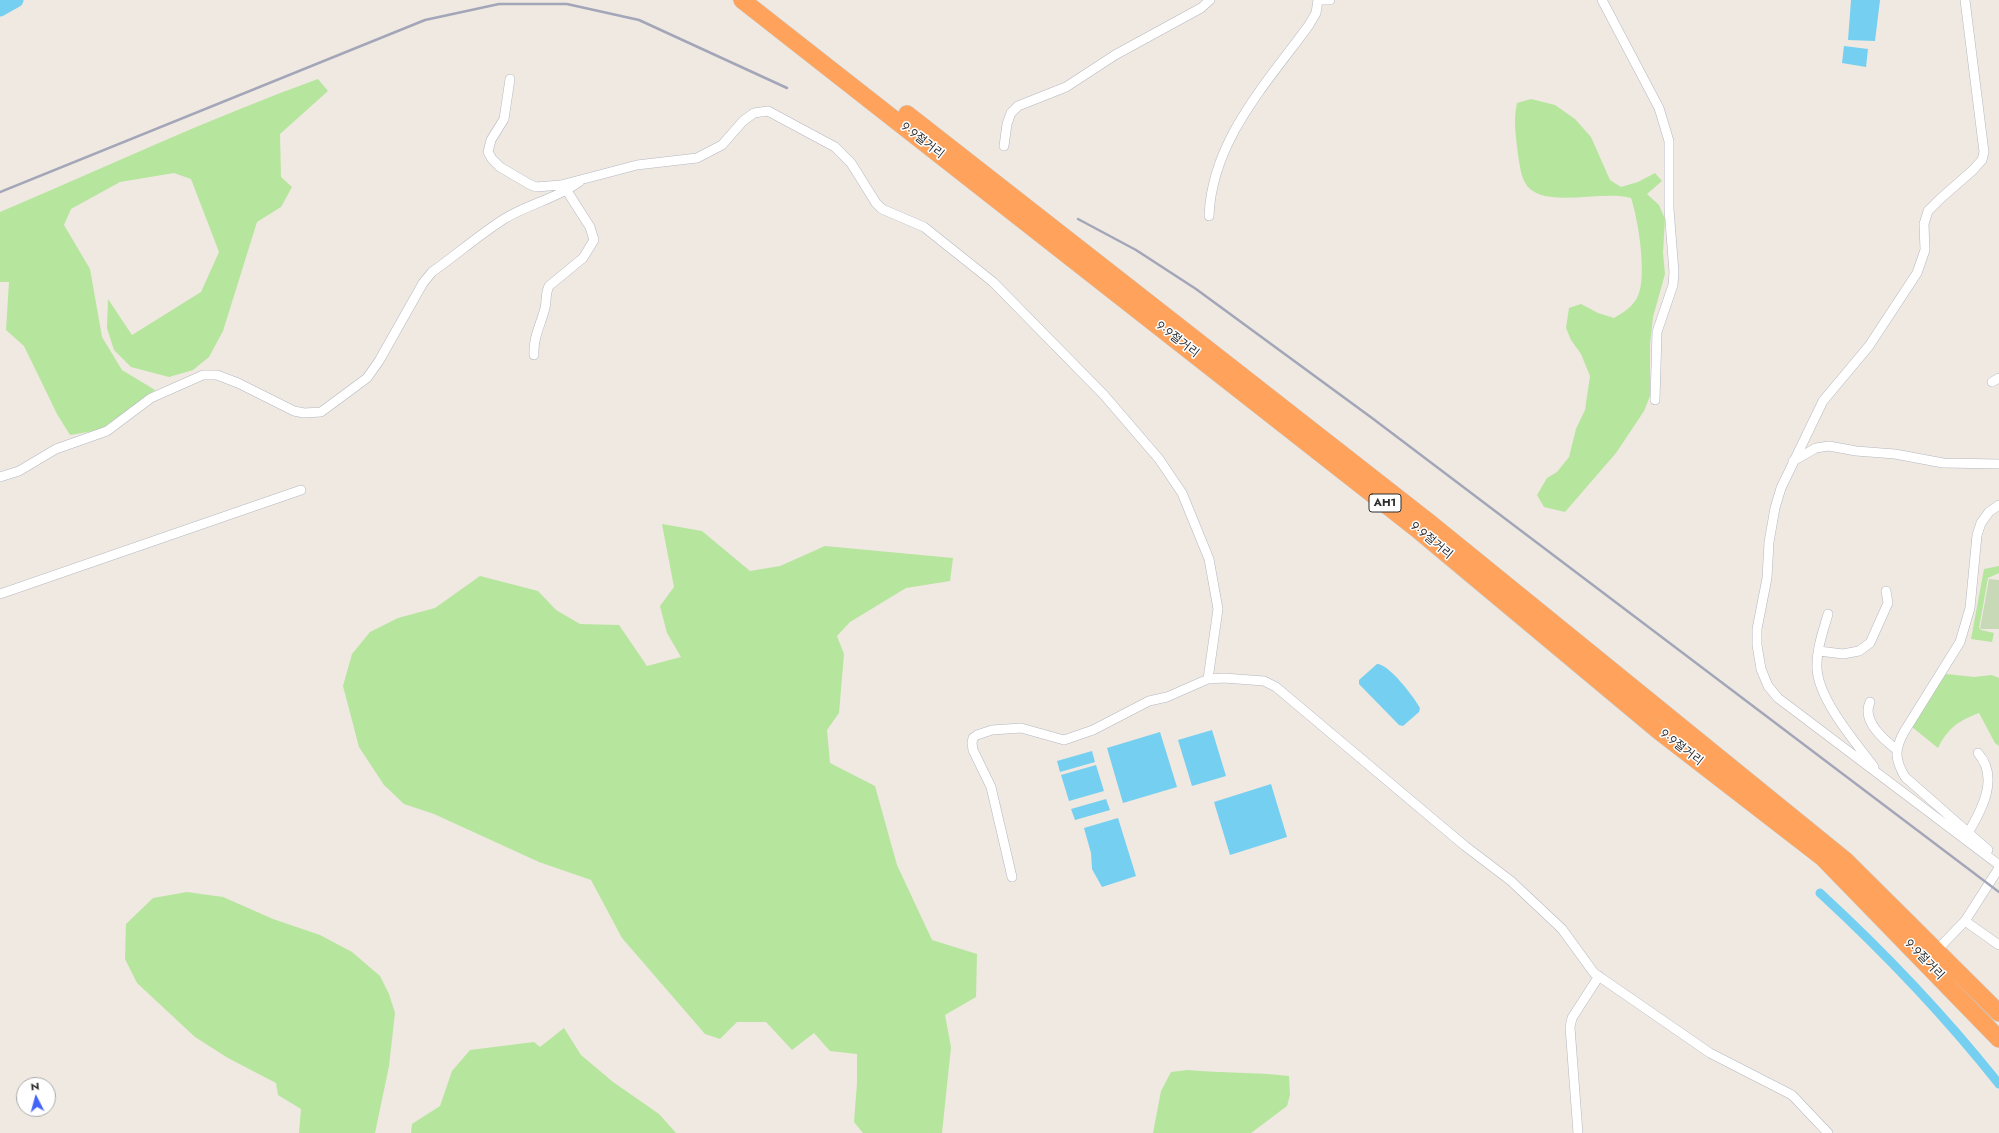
<!DOCTYPE html>
<html>
<head>
<meta charset="utf-8">
<style>
  body { margin:0 }
  #map { position:relative; width:1999px; height:1133px; overflow:hidden; background:#efe9e1; font-family:Jost,sans-serif }
  canvas { display:block }
  .north { position:absolute; left:16px; top:1077px; width:40px; height:40px; box-sizing:border-box; background:#fff; border:1px solid #ababab; border-radius:50%; rotate:354deg; font-size:11px; font-weight:700; line-height:16px; text-align:center; color:#2e2e2e }
  .north::after { content:''; display:block; margin:auto; width:14px; height:18px; background:#4264fb; clip-path:polygon(50% 0,100% 100%,50% 72%,0 100%) }
</style>
</head>
<body>
<div id="map">
<canvas width="1999" height="1133"></canvas>
<div class="north">N</div>
</div>
<script>
const context = document.querySelector('canvas').getContext('2d');
context.lineJoin = 'round';
function paint(path, color) {
  context.fillStyle = color;
  context.fill(path, 'evenodd');
}
function strokePath(path, color, width, dash) {
  context.strokeStyle = color;
  context.lineWidth = width;
  context.lineCap = dash ? 'butt' : 'round';
  context.setLineDash(dash || []);
  context.stroke(path);
}
function write(font, color, halo, rows, align = 'center') {
  context.font = font + ' Jost,"Noto Sans KR",sans-serif';
  context.lineWidth = 3;
  context.setLineDash([]);
  context.textBaseline = 'middle';
  context.strokeStyle = halo;
  context.fillStyle = color;
  for (const [text, x, y, turn = 0] of rows) {
    context.save();
    context.translate(x, y);
    context.rotate((+turn || 0) * Math.PI / 180);
    context.textAlign = isNaN(turn) ? turn : align;
    if (halo) context.strokeText(text, 0, 0);
    context.fillText(text, 0, 0);
    context.restore();
  }
}
paint(new Path2D(`
  M318,79L328,91L280,134L281,177L292,187L281,207L257,222L223,331L209,357L193,370L169,377L131,367L114,350L107,328L108,299L132,335L201,292L219,252L191,179L174,173L120,182L71,209L64,225L90,269L102,337L122,370L155,390L100,430L70,435L57,414L24,346L6,330L9,282H0V212C106,167 210,118 318,79Z
  M1531,99L1555,105L1575,119L1591,137L1610,180L1621,187L1638,182L1655,173L1662,181L1647,194L1659,205L1665,219L1663,253L1665,274L1653,317L1650,344V396L1644,411L1616,453L1565,512L1544,507L1537,495L1547,478L1557,472L1569,457L1576,429L1585,410L1590,376L1581,354L1571,340L1566,328L1569,308L1581,304L1598,313L1614,318C1624,312 1631,308 1637,298C1648,279 1638,218 1631,198C1604,190 1551,207 1530,189C1521,181 1520,166 1518,155C1516,137 1513,121 1517,103Z
  M662,524L702,531L750,571L780,566L825,546L953,558L950,581L906,588L850,622L837,636L844,654L839,713L827,730L830,763L875,786L897,865L932,940L977,954L976,997L945,1015L951,1047L942,1133H863L854,1122L857,1083V1054L830,1051L814,1033L792,1050L766,1022H737L720,1039L705,1034L622,938L591,880L539,862L434,814L404,804L384,785L359,747L343,686L352,654L370,632L398,618L435,608L480,576L538,591L556,610L580,624L619,625L647,666L681,657L667,633L660,606L674,587Z
  M1999,566V573L1988,578L1979,628L1981,630L1994,633L1992,642L1971,639L1984,569Z
  M1947,674L1974,677L1992,675L1999,678V746L1995,743L1979,713C1958,721 1948,728 1938,748L1912,727L1942,676Z
  M187,892L223,897L273,919L320,935L352,952L380,976L389,994L395,1013L389,1066L375,1133H299L301,1109L278,1095L276,1083L228,1058L195,1037L137,983L125,959L126,924L153,898Z
  M564,1028L581,1055L613,1082L659,1114L676,1133H411L412,1124L440,1106L452,1071L470,1050L534,1042L540,1047Z
  M1188,1070C1222,1073 1255,1072 1289,1076L1290,1095L1287,1106L1251,1133H1153L1161,1091L1171,1072Z`), '#b6e59e');
paint(new Path2D(`
  M1989,579L1999,580V629H1980Z`), '#c8d9b8');
paint(new Path2D(`
  M1851,0H1880L1875,41L1848,40Z
  M1844,46L1868,49L1866,67L1842,63Z
  M1377,664C1389,664 1414,697 1420,708L1419,712L1403,726L1399,725L1359,684V680Z
  M1212,730L1226,776L1192,786L1178,740Z
  M1160,732L1177,787L1123,803L1107,748Z
  M1092,751L1095,762L1060,772L1057,761Z
  M1096,765L1104,791L1069,801L1061,775Z
  M1271,784L1287,837L1230,855L1214,802Z
  M1106,799L1110,810L1075,820L1071,809Z
  M1118,818L1136,876L1102,887L1092,869L1091,853L1084,828Z`), '#75cff0');
strokePath(new Path2D(`
  M1820,893C1884,952 1945,1016 1999,1084`), '#75cff0', 9);
strokePath(new Path2D(`
  M0,9L16,0`), '#75cff0', 15);
const street = new Path2D(`
  M1318,0H1330
  M1602,0L1659,108L1669,141V209L1674,272L1673,285L1657,332L1655,400
  M1965,0L1984,152L1982,160L1973,170L1940,199L1928,211L1924,224L1925,250L1917,273L1869,346L1823,401L1781,488L1775,508L1769,542L1767,578L1757,629V645L1761,669L1768,686L1778,698L1999,865
  M510,79L504,119L491,140L488,152L492,159L500,167L529,184L536,187L561,185L637,165L697,158L722,145L743,121L754,113L768,111L835,147L851,163L876,203L882,209L924,227L993,282L1104,395L1159,459L1182,493L1209,559L1218,609L1208,679
  M1004,146L1007,124L1011,113L1018,106L1066,87L1115,55L1201,8L1210,0
  M1209,216C1212,140 1267,83 1309,25L1316,13L1318,0
  M534,355C533,337 541,324 545,308C547,300 545,294 549,286L583,258L594,240L590,227L567,191
  M1992,382L1999,378
  M1793,461L1816,448L1829,446L1856,451L1895,454L1943,463L1999,464
  M0,477L19,471L56,449L107,431L151,398L203,375H217L238,383L294,411L304,413L321,412L367,378L379,361L423,283L432,272C456,255 479,235 504,219C528,204 556,199 579,182
  M0,594L301,490
  M1828,614C1823,632 1816,650 1817,669C1819,700 1855,742 1874,767
  M1819,651L1843,654L1859,651L1870,643L1888,603L1886,591
  M1870,702C1861,721 1884,740 1897,750
  M1968,833C1983,808 1999,777 1978,753
  M1988,850L1905,777C1895,760 1894,750 1904,732L1960,642L1970,608L1977,535L1981,523L1989,512L1999,505
  M1012,877L991,787L973,750L972,743L973,738L977,735L992,730L1021,728L1064,740L1093,730L1149,701L1167,697L1208,679L1224,678L1264,681L1276,687L1465,846L1511,881L1562,929L1594,973L1710,1053L1792,1095L1828,1133
  M1965,921L1999,945
  M1936,951L1965,921L1999,868
  M1578,1133L1570,1027L1572,1018L1599,976`);
const highway = new Path2D(`
  M742,0L1418,530L1660,732L1823,858L1999,1039
  M907,114L1430,523L1845,860L1999,1013`);
strokePath(street, '#b4b7c1', 10);
strokePath(highway, '#c9c9c9', 18);
strokePath(street, '#fff', 9);
strokePath(highway, '#ffa35c', 17);
strokePath(new Path2D(`
  M0,192L425,20L499,4H567L639,20L787,88
  M1078,219L1136,250L1196,289L1372,418L1999,892`), '#a3a6b8', 2.5);
for (const [x, y, w] of [
  [1385,503,32]
]) {
  const box = new Path2D();
  box.roundRect(x - w / 2, y - 9, w, 18, 3);
  context.fillStyle = '#fff';
  context.fill(box);
  strokePath(box, '#2e2e2e', 1);
}
write('bold 11px', '#2e2e2e', null, [
  ["AH1",1385,503]
]);
write('12px', '#2e2e2e', '#fff', [
  ["9·9절거리",922,141,38],
  ["9·9절거리",1177,340,38],
  ["9·9절거리",1431,541,40],
  ["9·9절거리",1681,748,38],
  ["9·9절거리",1924,960,46]
]);
</script>
</body>
</html>
